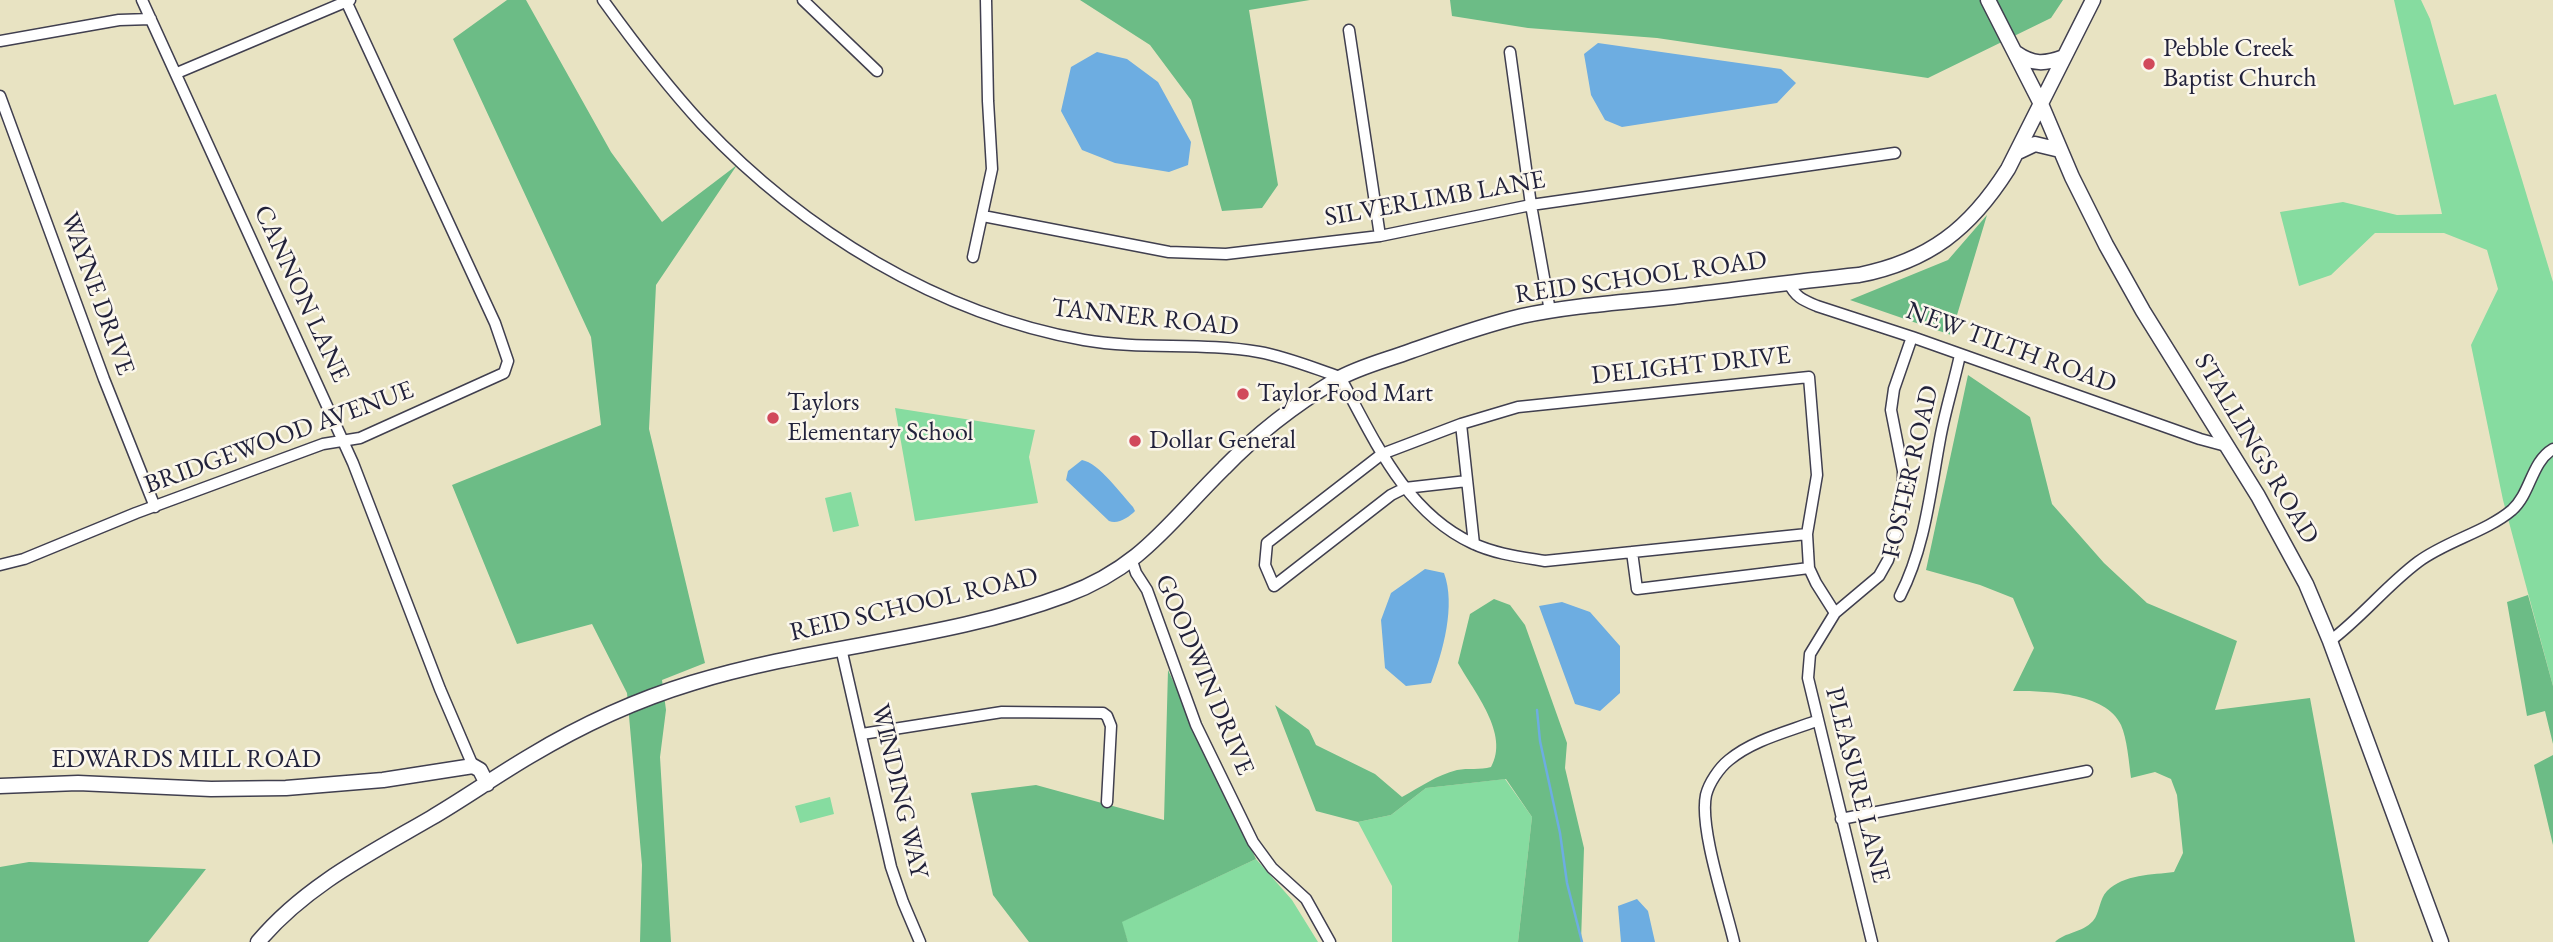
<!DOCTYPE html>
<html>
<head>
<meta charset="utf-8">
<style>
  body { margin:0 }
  canvas { display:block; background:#e8e3c2 }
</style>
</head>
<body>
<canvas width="2553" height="942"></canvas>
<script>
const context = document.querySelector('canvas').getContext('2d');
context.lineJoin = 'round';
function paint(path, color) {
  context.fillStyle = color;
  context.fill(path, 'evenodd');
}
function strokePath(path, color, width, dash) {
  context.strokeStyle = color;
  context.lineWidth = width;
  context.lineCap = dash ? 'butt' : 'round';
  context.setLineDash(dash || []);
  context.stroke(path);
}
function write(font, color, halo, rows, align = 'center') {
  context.font = font + ' "EB Garamond",serif';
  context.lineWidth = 5;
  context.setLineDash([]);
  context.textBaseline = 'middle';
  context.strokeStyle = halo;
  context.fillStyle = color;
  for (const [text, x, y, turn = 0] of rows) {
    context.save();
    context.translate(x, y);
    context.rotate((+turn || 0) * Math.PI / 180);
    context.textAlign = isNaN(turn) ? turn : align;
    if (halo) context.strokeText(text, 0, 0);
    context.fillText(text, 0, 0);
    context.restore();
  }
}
paint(new Path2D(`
  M2394,0H2421L2430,19L2454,105L2496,94L2553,282V686L2503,500L2471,345L2498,289L2487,250L2444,233H2375L2331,275L2299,286L2280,212L2343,202L2397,215L2442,214Z
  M895,408L1035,430L1029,457L1038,503L915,521Z
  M851,492L859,526L833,532L825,498Z
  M1505,779L1532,817L1518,942H1392V886L1358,822L1391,815L1426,788Z
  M830,797L834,814L800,823L795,806Z
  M1256,859L1292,900L1318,942H1128L1121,922Z`), '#86dca0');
paint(new Path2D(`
  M507,0H526L611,152L662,222L737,165L656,285L649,429L705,663L662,680L666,710L660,757L671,942H640L642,865L627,693L592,624L517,644L452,485L601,425L591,337L453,39Z
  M1080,0H1310L1249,10L1278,185L1262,208L1222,211L1191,100L1150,45Z
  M1450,0H2063L2051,18L1928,78L1657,38L1528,28L1452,16Z
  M1987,215L1951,335L1850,300L1948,260Z
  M1968,375L2030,417L2052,504L2104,563L2147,603L2237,641L2215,710L2310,698L2355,942H2055C2065,932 2082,933 2093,921C2100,913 2099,899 2107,891C2124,874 2152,875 2174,872L2183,853L2177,795L2171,779L2155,772L2131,778C2129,763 2127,738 2121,725C2106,692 2044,691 2013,691L2034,648L2013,598L1980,585L1926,570Z
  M2528,595L2553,686V744L2545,711L2527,716L2507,602Z
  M1494,599L1510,605L1525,625L1567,743L1565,768L1584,848L1581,942H1518L1532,817L1506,779L1426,788L1391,815L1358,822L1316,811L1275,705L1309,730L1316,745L1375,774L1402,797C1420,787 1437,775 1457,770C1468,768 1480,770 1491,767C1510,734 1474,692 1458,663L1470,614Z
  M1168,670L1256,859L1122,922L1128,942H1029L993,895L971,793L1036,785L1164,820Z
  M2553,755V845L2534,765Z
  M29,862L206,869L148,942H0V867Z`), '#6cbc86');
paint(new Path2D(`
  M1598,43L1781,69L1796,83L1777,103L1622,127L1605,120L1591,95L1584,54Z
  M1097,52L1127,59L1158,82L1191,142L1188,165L1169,172L1115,163L1082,150L1061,111L1071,67Z
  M1082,460C1099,463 1121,494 1133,507L1135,511C1129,517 1118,525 1109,521L1066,480L1068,471Z
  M1425,569L1444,573C1456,605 1443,652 1431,683L1406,686L1385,668L1381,620L1391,593Z
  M1562,602L1590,612L1620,646V693L1600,711L1575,704L1539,606Z
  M1637,899L1648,911L1655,942H1621L1618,906Z`), '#6dade1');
strokePath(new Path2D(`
  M1537,710L1540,741L1560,833L1567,883L1582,942`), '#6dade1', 2.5);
const minor = new Path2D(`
  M142,0L353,463L440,689L473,766
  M603,0C634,43 666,85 702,124C803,231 938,314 1084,340C1142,350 1201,342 1259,352C1287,357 1313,368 1340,377C1374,439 1405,512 1472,543C1495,554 1521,557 1545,561L1807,534
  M803,0L877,71
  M1349,30L1380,236
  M0,41L119,20L151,19
  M1510,52L1531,205L1550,311
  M177,73L350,0
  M0,96L104,379L155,507
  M983,216L1169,252L1226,254L1380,236L1531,205L1895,153
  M973,257L992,169L988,101L986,0
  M1789,283C1795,297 1803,300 1817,306L1912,337L2200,439L2226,446
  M1461,424L1474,544
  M1467,481L1405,488L1391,495L1274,586L1265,565L1267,543L1382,454L1461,424L1518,407L1809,377L1817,475L1807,534L1809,568L1816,583L1835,613
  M1632,552L1637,589L1809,568
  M1132,561L1136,573L1147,590L1196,725L1253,842L1272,868L1306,899L1330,942
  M0,565L24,559L136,513L323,444L360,438L504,373L508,361L495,323L346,1
  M1900,596C1925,547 1930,493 1940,439C1945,411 1954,383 1960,355
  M2330,641C2362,617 2386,586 2418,562C2446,541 2486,532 2512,510C2531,493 2531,462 2553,449
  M841,648L891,867L903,902L920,942
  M862,734L1002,712L1103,713L1107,716L1111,726L1107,802
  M1841,819L2087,771
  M1734,942C1726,907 1699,828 1706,795C1709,783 1719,768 1729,760C1753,740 1787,732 1816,721
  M1872,942L1808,678L1810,654L1835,613L1879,576L1888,560L1897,528L1903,493V471L1891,410L1894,389L1912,337`);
const tertiary = new Path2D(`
  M1988,0L2041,104L2072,177L2106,245L2143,311L2258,496L2306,584L2330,641L2441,942
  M2016,53C2033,65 2045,64 2064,57
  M2016,153L2035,144L2060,150
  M0,786L78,783L211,789L286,788L383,780L473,766L480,770L487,784
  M258,942C305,886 369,854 431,818C465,798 496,776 530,756C580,726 636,700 692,683C815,645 946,640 1066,595C1142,567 1169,522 1224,468C1257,434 1296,404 1336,380C1358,367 1387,360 1411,351C1448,338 1484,325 1522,316C1574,305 1628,302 1681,296C1740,289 1800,281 1859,275C1929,261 1970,229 2008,169L2093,0`);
strokePath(minor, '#403f4f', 13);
strokePath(tertiary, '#403f4f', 17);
strokePath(minor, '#fff', 10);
strokePath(tertiary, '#fff', 14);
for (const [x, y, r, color] of [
  [2149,64,7,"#d1495b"],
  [1243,394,7,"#d1495b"],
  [773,418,7,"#d1495b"],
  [1135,441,7,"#d1495b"]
]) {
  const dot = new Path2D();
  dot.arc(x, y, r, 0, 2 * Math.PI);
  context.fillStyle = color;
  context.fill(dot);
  strokePath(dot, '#fbf7ec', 2.5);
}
write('26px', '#22223b', '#fbf7ec', [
  ["Pebble Creek",2163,49],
  ["Baptist Church",2163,79],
  ["Taylor Food Mart",1257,394],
  ["Taylors",787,403],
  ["Elementary School",787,433],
  ["Dollar General",1149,441]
], 'left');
write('26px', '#22223b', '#fbf7ec', [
  ["SILVERLIMB LANE",1435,199,-10],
  ["REID SCHOOL ROAD",1641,278,-8],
  ["WAYNE DRIVE",97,294,70],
  ["CANNON LANE",301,294,65],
  ["TANNER ROAD",1145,318,6],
  ["NEW TILTH ROAD",2011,348,20],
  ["DELIGHT DRIVE",1691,366,-6],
  ["BRIDGEWOOD AVENUE",279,438,-20],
  ["STALLINGS ROAD",2256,449,59],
  ["FOSTER ROAD",1911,472,-77],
  ["REID SCHOOL ROAD",914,605,-13],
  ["GOODWIN DRIVE",1204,675,67],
  ["EDWARDS MILL ROAD",186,760],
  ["PLEASURE LANE",1857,785,76],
  ["WINDING WAY",899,791,77]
]);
</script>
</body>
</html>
